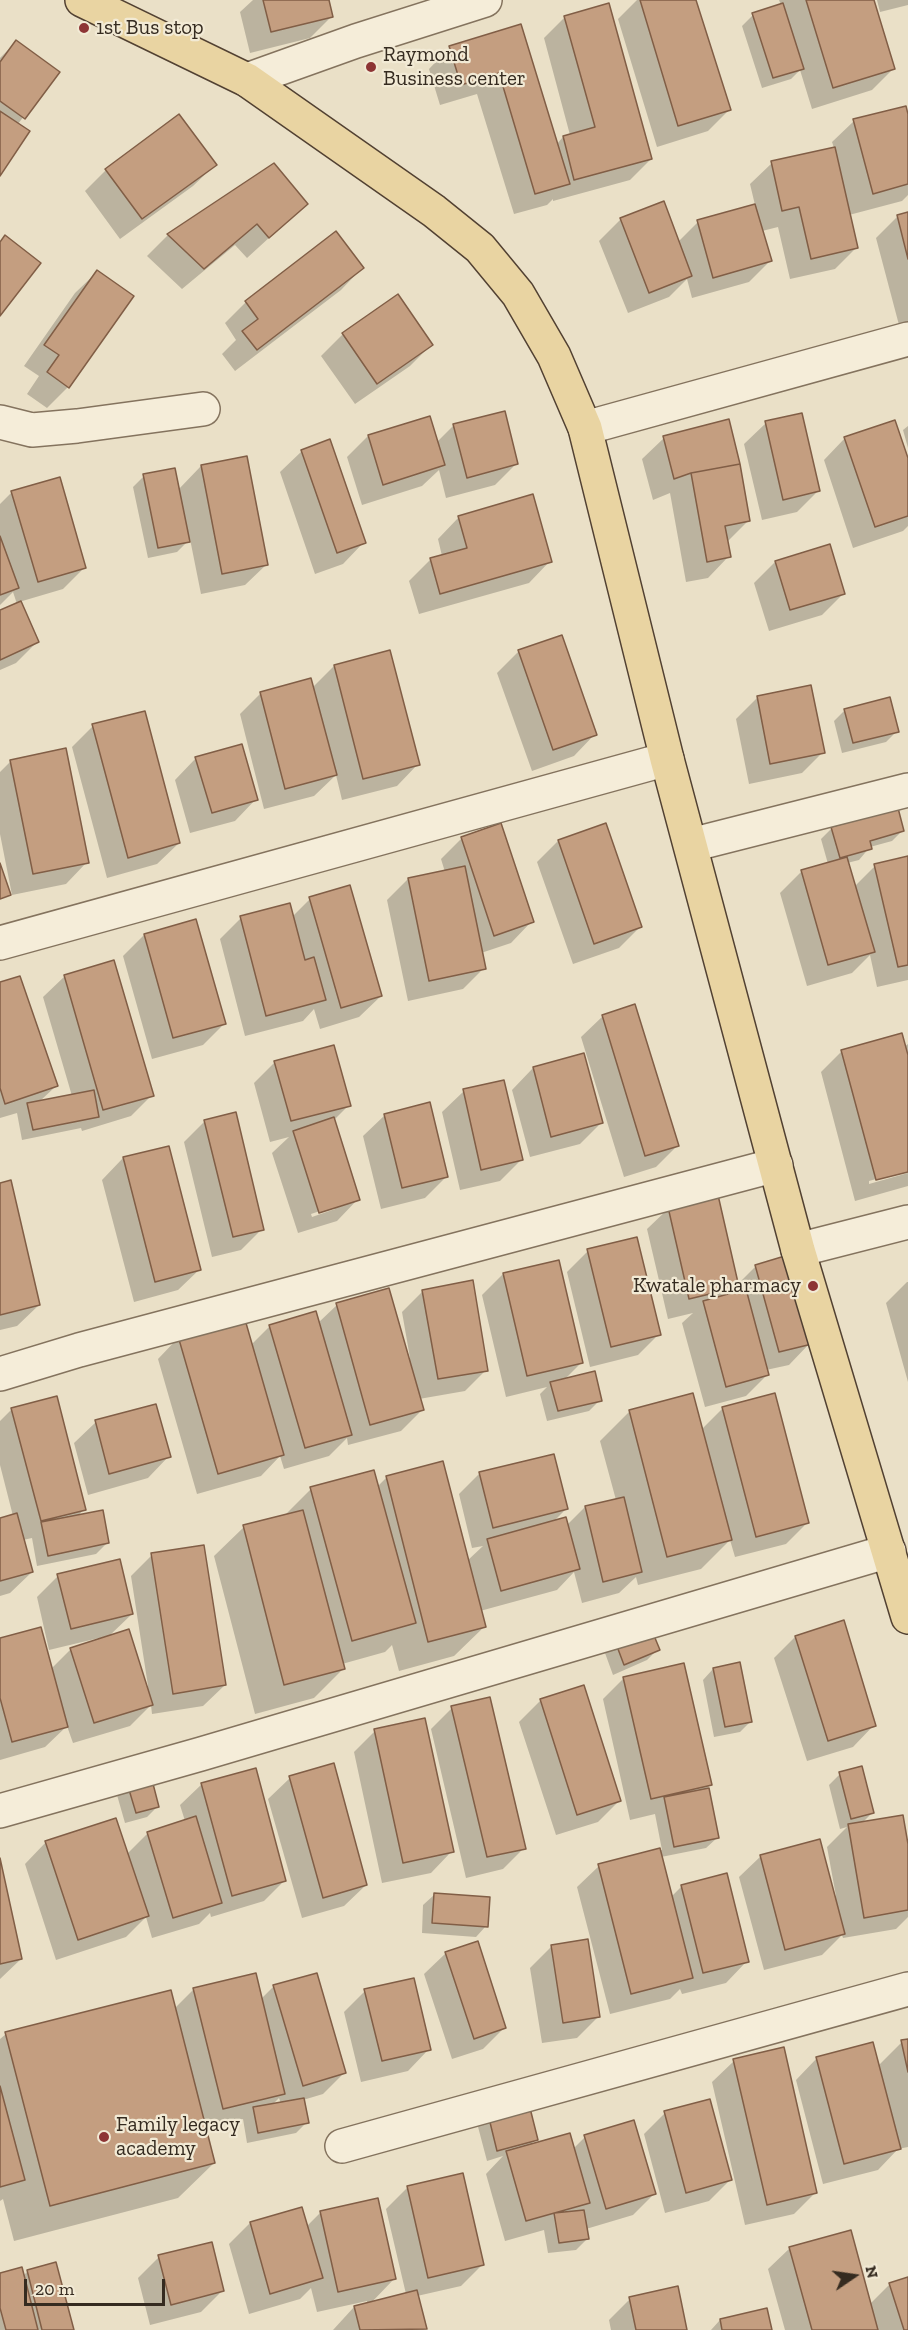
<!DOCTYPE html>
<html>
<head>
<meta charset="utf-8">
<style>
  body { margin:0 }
  #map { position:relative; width:908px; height:2330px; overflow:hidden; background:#eae0c7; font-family:"Zilla Slab",serif }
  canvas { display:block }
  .north { position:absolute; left:824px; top:2246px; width:60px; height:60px; -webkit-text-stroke:4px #f2ead5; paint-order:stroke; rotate:77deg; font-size:16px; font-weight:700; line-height:24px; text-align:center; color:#352b20 }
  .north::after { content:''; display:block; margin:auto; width:21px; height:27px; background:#352b20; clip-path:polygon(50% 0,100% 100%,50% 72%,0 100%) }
  .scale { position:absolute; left:24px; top:2279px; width:141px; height:27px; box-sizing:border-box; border:3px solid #352b20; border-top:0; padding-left:8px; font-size:18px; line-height:21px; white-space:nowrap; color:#352b20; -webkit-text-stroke:4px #f2ead5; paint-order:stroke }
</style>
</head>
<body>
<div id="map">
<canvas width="908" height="2330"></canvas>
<div class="north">N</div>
<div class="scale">20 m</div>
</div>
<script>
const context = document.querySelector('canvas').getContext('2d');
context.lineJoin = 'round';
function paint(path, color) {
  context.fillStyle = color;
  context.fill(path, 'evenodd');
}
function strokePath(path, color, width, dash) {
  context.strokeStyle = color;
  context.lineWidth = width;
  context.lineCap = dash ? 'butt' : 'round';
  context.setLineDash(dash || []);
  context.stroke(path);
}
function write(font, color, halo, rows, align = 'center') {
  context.font = font + ' "Zilla Slab",serif';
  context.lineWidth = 4.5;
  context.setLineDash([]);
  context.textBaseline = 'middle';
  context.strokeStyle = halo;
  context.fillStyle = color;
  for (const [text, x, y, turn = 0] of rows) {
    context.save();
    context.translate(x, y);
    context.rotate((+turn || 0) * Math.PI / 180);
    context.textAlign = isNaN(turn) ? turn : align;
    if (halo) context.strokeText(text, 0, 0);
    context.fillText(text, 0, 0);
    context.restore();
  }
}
paint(new Path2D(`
  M253,0H327L331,17L310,38L250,53L240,12Z
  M637,0H695L729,110L708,131L657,147L618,19Z
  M779,0H872L893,69L872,90L812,109L800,70L791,79L762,88L742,26L753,15L781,5Z
  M877,0H908V5L880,12Z
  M565,17L651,159L630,180L553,201V199L547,205L514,214L477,94L440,105L429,69L450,47L520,26L556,145L563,137L570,135L544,38Z
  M16,42L57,72L18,124L0,173V58Z
  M908,120V195L902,201L849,215L856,248L835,269L790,279L778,227L762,231L770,261L749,282L692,298L687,279L669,297L628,313L599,241L621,219L678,242L698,222L755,205L750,184L772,163L834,148L832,142L854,121Z
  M215,165L193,186L120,239L85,191L106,170Z
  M273,165L306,204L247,258L235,245L182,289L147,256L168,235Z
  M908,214V322L899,325L876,238L897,217Z
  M362,268L341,290L235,371L222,354L236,340L225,323L246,302Z
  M97,272L68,387L47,408L27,394L39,376L24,366L75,293Z
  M398,296L431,345L410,366L355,404L321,356L343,334Z
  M429,418L437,442L454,425L516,464L495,485L446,498L439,470L422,486L362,505L347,457L368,436Z
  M766,423L818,491L797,512L762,520L744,444Z
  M908,426V448L903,430Z
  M664,438L749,520L727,542L729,556L708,578L686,582L670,493L653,500L642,459Z
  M845,438L908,462V526L903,531L853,548L824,460Z
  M302,451L364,542L343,564L315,574L280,472Z
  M201,466L267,564L245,585L201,594L190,539L177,552L148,558L133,487L144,476L178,490Z
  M12,492L84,568L63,589L19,602L37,642L16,663L0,670V612L17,604L13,592L0,605V504Z
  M459,517L550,561L529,583L419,614L409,581L430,560L442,556L438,539Z
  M775,562L844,593L822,615L769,631L754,583Z
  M519,651L595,734L574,756L532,771L497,673Z
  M334,666L418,764L397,786L342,800L336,775L314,796L264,809L240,714L261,693L312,688Z
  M810,687L823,752L802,773L749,784L736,719L757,698Z
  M845,710L897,731L886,742L842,753L834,721Z
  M93,726L179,843L157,864L107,878L72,747Z
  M196,758L256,799L235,821L190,833L175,780Z
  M11,761L87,862L66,884L12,895L0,834V772Z
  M605,825L640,927L619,948L573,964L537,862L558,841Z
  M832,828L902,831L892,841L870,847L859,860L847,863L854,887L875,866L908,858V980L877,987L870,955L852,973L807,986L780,893L801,872L828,864L821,839Z
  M462,838L532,921L511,943L481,953L484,968L463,989L408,1001L387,900L408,879L445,872L441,859Z
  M310,899L381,996L359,1017L320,1029L314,1009L303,1021L245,1036L220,939L241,918L292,917Z
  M144,935L224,1024L203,1045L152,1059L123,956Z
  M65,976L152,1095L131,1116L82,1131L81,1128L22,1140L17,1113L0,1118V984L56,1086L39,1102L72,1096L43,997Z
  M603,1016L677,1146L656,1167L624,1177L581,1037Z
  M908,1044V1170L869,1181V1184L908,1173V1186L855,1201L821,1072L842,1051L904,1047Z
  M275,1062L349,1105L333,1121L358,1199L337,1221L298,1233L272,1153L289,1137L270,1142L254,1083ZM335,1206V1209L312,1217L311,1214Z
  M533,1068L601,1123L580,1144L530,1157L512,1090Z
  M464,1091L521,1160L500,1181L460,1190L442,1112Z
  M385,1115L446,1177L425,1198L381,1209L363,1136Z
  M205,1121L262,1229L241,1250L212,1257L184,1142Z
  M123,1158L200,1269L178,1290L134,1302L102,1180Z
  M0,1184L39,1305L17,1326L0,1330Z
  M669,1208L737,1285L756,1266L810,1343L789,1365L766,1370L767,1375L746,1396L705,1407L682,1323L693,1313L668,1319L647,1229ZM735,1289L736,1293L728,1296Z
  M588,1251L659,1334L638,1355L590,1367L567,1272Z
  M503,1274L581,1363L564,1380L600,1400L589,1411L547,1421L540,1394L547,1387L506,1397L482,1295Z
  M907,1282H908V1382L886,1303Z
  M423,1291L486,1370L465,1391L419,1399L422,1410L401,1431L348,1445L347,1438L329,1456L284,1469L280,1456L261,1476L197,1494L158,1359L179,1337L251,1345L270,1326L318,1323L337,1305L407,1359L410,1358L402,1312Z
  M723,1408L807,1523L786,1544L735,1557L730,1540L701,1569L638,1585L636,1577L619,1593L582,1603L574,1572L557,1590L480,1611L484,1627L454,1656L399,1671L392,1645L385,1652L342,1664L344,1668L314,1698L255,1714L214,1556L244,1527L283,1517L311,1489L377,1487L387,1477L467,1561L483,1546L472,1548L459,1494L480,1473L566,1509L552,1523L566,1526L585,1507L616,1500L600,1441L630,1411L701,1430Z
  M12,1409L84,1509L77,1517L107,1543L96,1554L37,1566L32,1538L23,1540L32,1572L10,1593L0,1596V1519L13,1516L0,1465V1421Z
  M96,1422L169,1456L148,1478L88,1495L74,1443Z
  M152,1555L225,1685L203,1706L152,1714L151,1705L130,1726L73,1743L67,1726L45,1747L0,1760V1640L51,1669L71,1649L100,1640L99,1638L49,1650L37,1597L58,1576L132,1614L108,1637L146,1686H148L131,1576Z
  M795,1637L874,1725L853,1747L807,1761L774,1658Z
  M616,1642L658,1649L647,1660L613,1675L605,1653Z
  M713,1669L751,1721L740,1732L714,1737L703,1680Z
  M624,1678L710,1785L705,1791L717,1838L706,1848L661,1857L671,1897L682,1886L747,1961L726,1983L682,1994L680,1989L670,1999L610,2014L577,1887L599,1866L662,1850L655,1814L630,1820L603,1699Z
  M541,1700L620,1800L598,1822L556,1835L519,1722Z
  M452,1708L524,1848L503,1869L466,1878L431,1729Z
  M375,1731L452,1851L431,1873L382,1883L354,1752Z
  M840,1774L872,1813L861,1824L908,1853V1917L896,1929L843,1938L842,1935L822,1955L764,1970L739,1877L761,1856L836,1896L827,1847L847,1827L840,1829L829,1785Z
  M290,1778L366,1885L344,1906L302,1918L268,1799Z
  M128,1784L158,1806L147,1817L125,1823L117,1795Z
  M202,1784L285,1880L264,1901L211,1917L210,1913L199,1924L152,1938L146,1917L126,1937L56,1960L25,1864L46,1842L127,1854L148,1833L185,1821L180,1805Z
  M0,1863L21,1959L0,1979Z
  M434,1895L486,1926L476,1937L422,1933L423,1905Z
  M552,1946L598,2017L577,2038L542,2043L530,1968Z
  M446,1953L505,2027L483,2049L452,2059L424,1974Z
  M274,1986L344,2073L323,2094L303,2100L307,2122L296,2133L247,2143L243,2119L205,2128L214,2163L178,2198L14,2241L3,2199L0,2201V2039L6,2034L174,2009L194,1989L261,1999ZM279,2098L281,2104L272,2105Z
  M365,1991L429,2049L408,2071L361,2082L344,2012Z
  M908,2040V2147L898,2149L878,2170L823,2184L796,2080L817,2058L878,2066L902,2042Z
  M734,2061L816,2192L794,2214L745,2225L712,2082Z
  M488,2112L536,2139L529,2146L573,2149L585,2137L655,2193L633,2215L586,2229L587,2239L576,2250L548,2253L544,2230L505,2241L486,2174L503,2156L487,2161L477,2123Z
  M665,2113L730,2180L709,2201L665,2213L644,2134Z
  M461,2175L482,2265L461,2286L417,2296L426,2328L424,2330H333L354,2307L367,2304V2301L317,2312L311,2288L300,2299L249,2314L229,2244L250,2223L306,2227L321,2212L394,2279L370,2304L406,2294L386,2209L407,2188Z
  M790,2248L869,2305L890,2284L908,2279V2330H785L768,2269Z
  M159,2257L222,2291L201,2312L150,2325L138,2278Z
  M28,2271L72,2330H0V2275L22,2277Z
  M630,2299L686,2330H611L609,2320Z
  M720,2320L771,2330H711Z`), '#0003');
const building = new Path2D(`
  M263,0H329L333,17L271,32Z
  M640,0H696L731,110L678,126Z
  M806,0H874L895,69L833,88Z
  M609,3L652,159L574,180L563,136L595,127L564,16Z
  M783,3L804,69L773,78L752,13Z
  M521,24L570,184L535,194L499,73L461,85L449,46Z
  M16,40L60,72L25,119L0,101V62Z
  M906,106L908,114V184L873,194L853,119Z
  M0,111L30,131L0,176Z
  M179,114L217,165L142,219L105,169Z
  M835,147L858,248L811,259L799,207L782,211L771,161Z
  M274,163L308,204L269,238L257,224L204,269L167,234Z
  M664,201L692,276L649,293L620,218Z
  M755,204L772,261L713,278L697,220Z
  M908,212V259L897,215Z
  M336,231L364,268L257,350L242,331L258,319L245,301Z
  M5,235L41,263L0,316V242Z
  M97,270L134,296L69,388L47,372L59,355L44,345Z
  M398,294L433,345L377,384L342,333Z
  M505,411L518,464L467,478L453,424Z
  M802,413L820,491L783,500L765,421Z
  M430,416L445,465L383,485L368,435Z
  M729,419L740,464L691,473L674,479L663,436Z
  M895,420L908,458V516L875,527L844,437Z
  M330,439L366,543L337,553L301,450Z
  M247,456L268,565L222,574L201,465Z
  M740,464L750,521L725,526L731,557L707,562L691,473Z
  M175,468L190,542L158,548L143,474Z
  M60,477L86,568L38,582L11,491Z
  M533,494L552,562L440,594L430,558L467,548L458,516Z
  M0,536L19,588L0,595Z
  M830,544L845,594L790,610L775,561Z
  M21,601L39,642L0,660V610Z
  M562,635L597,735L553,750L518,650Z
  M390,650L420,765L363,779L334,665Z
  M311,678L337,775L285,789L260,692Z
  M811,685L825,753L770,764L757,696Z
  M890,697L899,732L853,743L844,709Z
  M145,711L180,843L128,858L92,724Z
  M242,744L258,800L212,813L195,757Z
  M66,748L89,863L33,874L10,760Z
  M898,808L904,831L870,841L872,849L840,858L831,827Z
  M501,823L534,922L494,936L461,837Z
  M606,823L642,927L594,944L558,840Z
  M908,856V965L898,967L874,864Z
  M847,857L875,952L828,965L801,870Z
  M0,863L11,895L0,899Z
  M465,866L486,969L429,981L408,878Z
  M350,885L382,996L341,1008L309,897Z
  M290,903L305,960L314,957L326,1000L266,1016L240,916Z
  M196,919L226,1024L173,1038L144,934Z
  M114,960L154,1096L103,1110L64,975Z
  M20,976L58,1086L5,1104L0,1088V982Z
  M635,1004L679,1146L645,1156L602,1015Z
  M902,1033L908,1055V1172L876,1180L841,1050Z
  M334,1045L351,1106L291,1121L274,1061Z
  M584,1053L603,1123L551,1137L533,1067Z
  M504,1080L523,1160L481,1170L463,1089Z
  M94,1090L99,1117L33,1130L27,1103Z
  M430,1102L448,1177L402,1188L384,1114Z
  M236,1112L264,1230L233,1237L204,1120Z
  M334,1117L360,1200L319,1213L293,1131Z
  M169,1146L201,1270L155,1282L123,1157Z
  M11,1180L40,1305L0,1315V1183Z
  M718,1195L739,1287L689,1299L668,1207Z
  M637,1237L661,1335L611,1347L587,1249Z
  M788,1255L812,1344L779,1352L755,1265Z
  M559,1260L583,1363L527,1376L503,1273Z
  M473,1280L488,1371L438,1379L422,1290Z
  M389,1288L424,1410L370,1425L336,1303Z
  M746,1289L769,1375L726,1387L703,1301Z
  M316,1311L352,1435L305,1448L269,1325Z
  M244,1316L284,1455L218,1474L178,1336Z
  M595,1371L602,1401L558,1411L550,1382Z
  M693,1393L732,1540L667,1557L629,1410Z
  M775,1393L809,1523L756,1537L722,1407Z
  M57,1396L86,1510L41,1521L11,1408Z
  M156,1404L171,1457L109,1474L95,1420Z
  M554,1454L568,1509L493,1528L479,1472Z
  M443,1461L486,1627L428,1642L386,1476Z
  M374,1470L416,1623L352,1641L310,1487Z
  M624,1497L642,1572L603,1582L585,1506Z
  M103,1510L109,1543L48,1556L41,1522Z
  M303,1510L345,1669L284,1685L243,1525Z
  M17,1513L33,1572L0,1581V1518Z
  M566,1517L580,1569L501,1591L487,1539Z
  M204,1545L226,1685L173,1694L151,1553Z
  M120,1559L133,1614L71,1629L57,1574Z
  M844,1620L876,1726L828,1741L795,1636Z
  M650,1626L660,1650L624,1665L615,1641Z
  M41,1627L68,1727L12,1742L0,1698V1638Z
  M129,1629L153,1705L94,1723L70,1648Z
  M740,1662L752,1722L725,1727L713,1668Z
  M684,1663L712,1785L651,1799L623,1677Z
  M584,1685L621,1801L577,1815L540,1699Z
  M490,1697L526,1849L487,1857L451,1706Z
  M425,1718L454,1852L403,1863L374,1729Z
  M334,1763L367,1885L323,1898L289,1776Z
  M862,1766L874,1813L851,1819L839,1772Z
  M256,1768L286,1881L232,1896L201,1783Z
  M151,1776L159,1807L136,1813L127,1783Z
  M709,1788L719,1838L674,1847L664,1797Z
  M903,1815L908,1844V1910L864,1918L848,1824Z
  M196,1816L222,1903L173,1918L147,1832Z
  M116,1818L149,1916L78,1940L45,1841Z
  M820,1839L845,1934L785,1950L760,1855Z
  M660,1848L693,1978L631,1994L598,1864Z
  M0,1858L22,1959L0,1964Z
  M727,1873L749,1962L703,1973L681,1885Z
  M434,1893L490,1897L488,1927L432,1923Z
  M588,1939L600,2017L563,2023L551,1945Z
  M478,1941L506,2028L474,2039L445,1952Z
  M256,1973L285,2094L223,2109L193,1988Z
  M317,1973L346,2073L303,2086L273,1985Z
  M414,1978L431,2050L382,2061L364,1989Z
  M171,1990L215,2163L50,2206L5,2032Z
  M908,2039V2072L901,2040Z
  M873,2042L901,2149L844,2164L816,2057Z
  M784,2047L817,2193L767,2205L733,2059Z
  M0,2086L25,2180L0,2187Z
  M304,2098L309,2123L258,2133L253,2107Z
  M710,2099L732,2180L686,2193L664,2111Z
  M528,2100L538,2140L497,2151L487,2110Z
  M634,2120L656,2194L606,2209L584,2135Z
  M570,2133L590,2203L526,2221L506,2151Z
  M463,2173L484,2265L428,2278L407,2186Z
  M378,2198L396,2279L338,2292L320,2211Z
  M302,2207L323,2278L270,2294L250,2222Z
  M584,2210L589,2239L559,2243L554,2213Z
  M851,2230L878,2330H812L789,2247Z
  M212,2242L224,2291L171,2305L158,2255Z
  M56,2262L74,2330H42L27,2270Z
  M22,2267L38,2330H6L0,2308V2273Z
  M908,2277V2330H904L889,2283Z
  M678,2286L687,2330H636L629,2297Z
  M417,2290L427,2329L360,2330L354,2306Z
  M767,2308L772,2330H722L720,2319Z`);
paint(building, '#c49e80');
strokePath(building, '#815e46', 1.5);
const minor = new Path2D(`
  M247,80L356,41L485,0
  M0,422L32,430L77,426L203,409
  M585,428L908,339
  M691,845L908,790
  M0,943L667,759
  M798,1250L908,1222
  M0,1374L79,1350L776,1165
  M0,1811L201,1754L889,1551
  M342,2146L908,1989`);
const major = new Path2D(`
  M82,0L247,80L434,211L480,248L518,294L554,356L585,428L667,759L798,1250L908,1617`);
strokePath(minor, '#84735e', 36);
strokePath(major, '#524132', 36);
strokePath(minor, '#f5edd9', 33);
strokePath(major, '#e9d4a2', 33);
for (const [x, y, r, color] of [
  [84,28,6,"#8d3434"],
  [371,67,6,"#8d3434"],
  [813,1286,6,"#8d3434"],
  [104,2137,6,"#8d3434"]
]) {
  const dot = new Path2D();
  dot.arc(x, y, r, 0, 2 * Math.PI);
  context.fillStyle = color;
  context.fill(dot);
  strokePath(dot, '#f2ead5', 2);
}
write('21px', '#352b20', '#f2ead5', [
  ["1st Bus stop",96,28],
  ["Raymond",383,55],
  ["Business center",383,79],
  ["Kwatale pharmacy",801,1286,"right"],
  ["Family legacy",116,2125],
  ["academy",116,2149]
], 'left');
</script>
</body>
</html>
